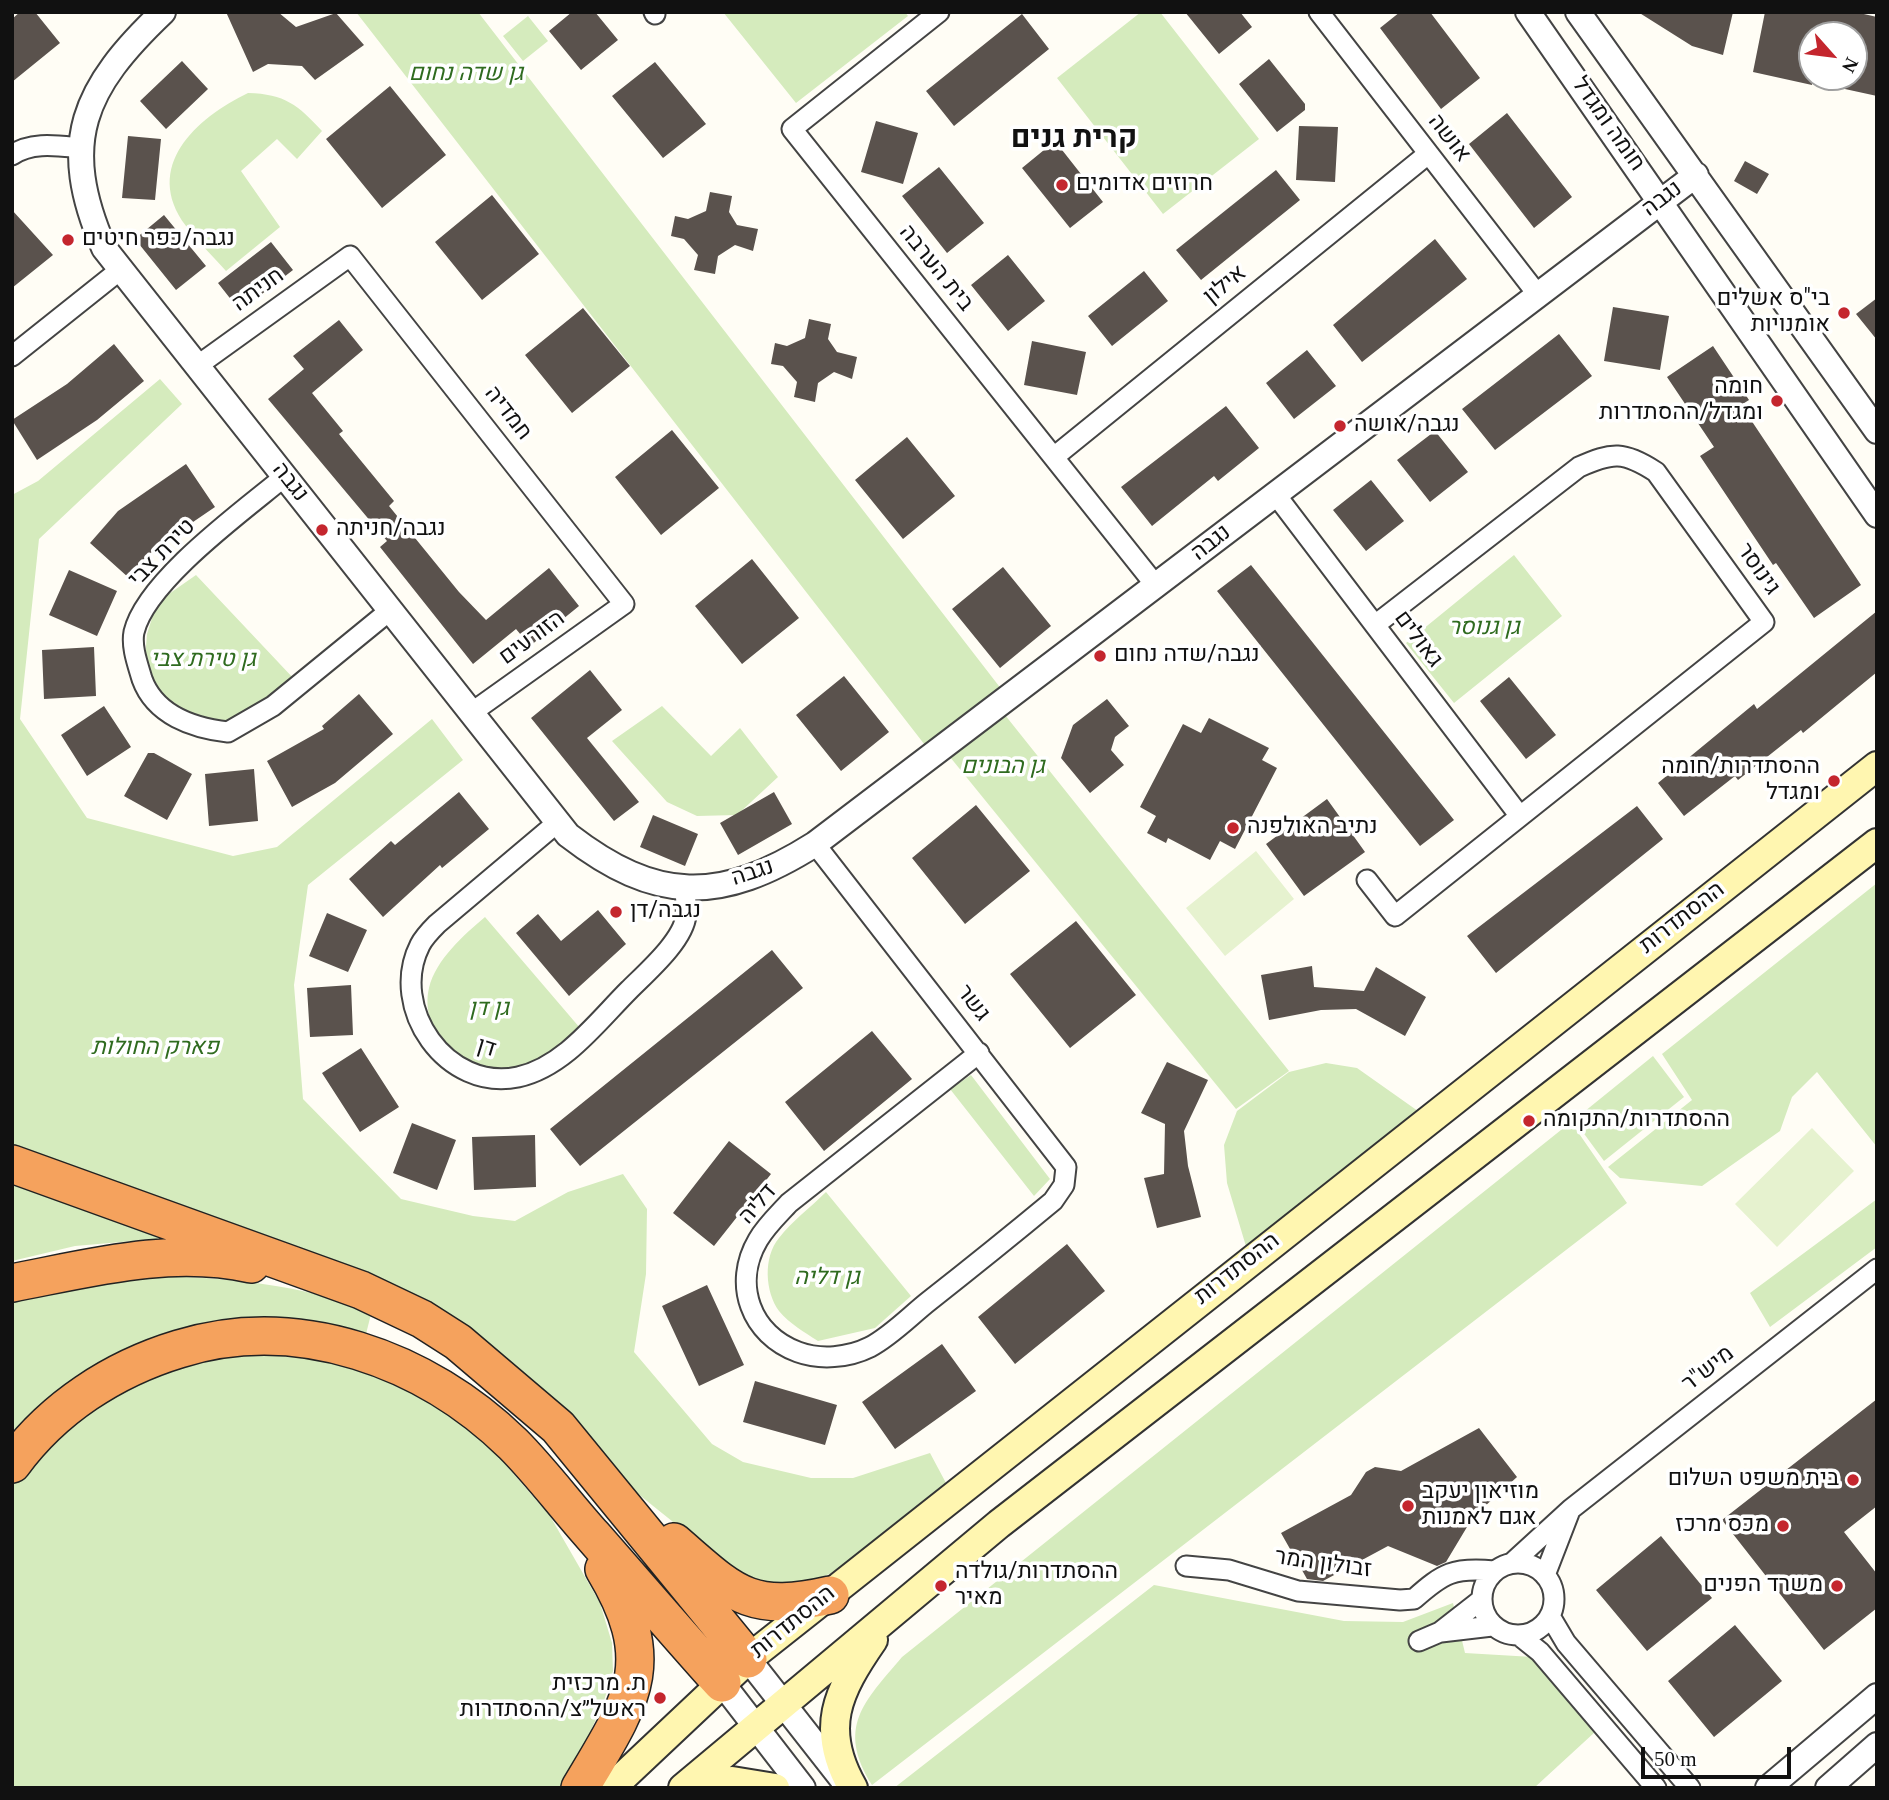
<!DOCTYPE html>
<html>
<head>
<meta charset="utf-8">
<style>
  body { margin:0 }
  #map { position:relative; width:1889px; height:1800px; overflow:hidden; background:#fffdf5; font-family:Georgia,serif }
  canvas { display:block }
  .frame { position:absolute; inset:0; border:14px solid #111; pointer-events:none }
  .north { position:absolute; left:1798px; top:21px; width:70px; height:70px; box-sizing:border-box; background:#fff; border:2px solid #a0a0a0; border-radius:50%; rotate:118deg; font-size:19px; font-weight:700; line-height:28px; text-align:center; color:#111 }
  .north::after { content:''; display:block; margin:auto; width:24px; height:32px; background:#c4262e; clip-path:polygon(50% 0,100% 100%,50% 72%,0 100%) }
  .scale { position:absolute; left:1641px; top:1747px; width:150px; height:32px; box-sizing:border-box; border:4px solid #111; border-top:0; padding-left:9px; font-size:21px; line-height:24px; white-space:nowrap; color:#111; -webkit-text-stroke:5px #fff; paint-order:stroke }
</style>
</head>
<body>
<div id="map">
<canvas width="1889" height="1800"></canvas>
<div class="frame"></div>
<div class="north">N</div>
<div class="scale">50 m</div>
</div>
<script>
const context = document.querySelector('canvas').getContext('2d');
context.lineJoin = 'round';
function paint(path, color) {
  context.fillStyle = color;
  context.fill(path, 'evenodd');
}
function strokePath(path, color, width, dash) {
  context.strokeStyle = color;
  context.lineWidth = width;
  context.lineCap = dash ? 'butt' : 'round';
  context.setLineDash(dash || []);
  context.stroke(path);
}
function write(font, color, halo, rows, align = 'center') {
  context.font = font + ' Georgia,Heebo,serif';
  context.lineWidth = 7;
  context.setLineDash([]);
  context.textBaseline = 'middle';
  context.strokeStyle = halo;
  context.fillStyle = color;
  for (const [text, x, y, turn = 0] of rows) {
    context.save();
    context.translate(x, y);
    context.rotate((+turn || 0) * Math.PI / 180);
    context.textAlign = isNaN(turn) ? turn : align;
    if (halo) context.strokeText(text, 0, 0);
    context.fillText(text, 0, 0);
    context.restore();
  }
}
paint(new Path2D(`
  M356,12H478L1002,690L928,749Z
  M723,12H905L908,16L796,103Z
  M1141,12H1160L1259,139L1163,214L1057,78Z
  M528,16L548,41L523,61L503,36Z
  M248,93C285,94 298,105 322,131L297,159L277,139L241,171L280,227L226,271C213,256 198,242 186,226C142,167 196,118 248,93Z
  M160,379L182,404L39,539L20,719L87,818L233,856L277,847L432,719L463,760L308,885L294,985L303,1099L401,1199L473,1216L515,1221L568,1192L623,1174L647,1209L646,1274L634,1352L712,1444L743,1462L811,1478H853L930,1453L946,1483L888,1539L849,1567L796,1586L763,1584L733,1570L612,1473L508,1361L12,1153V495L38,481Z
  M1514,555L1562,616L1454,703L1406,643Z
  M196,575L295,680L252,712L227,723L182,714L160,696L145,660L147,634L153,615L166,596Z
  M662,706L711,756L740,728L778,777L737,815L697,816L667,802L612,741Z
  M1005,715L1289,1071L1236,1109L950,757Z
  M1877,883V1147L1817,1072L1792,1097L1780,1131L1702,1186L1620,1178L1608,1167L1692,1100L1662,1054Z
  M485,917L580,1028C562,1044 539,1068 514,1073C468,1081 418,1035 429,988C436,959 464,935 485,917Z
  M1653,1056L1684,1097L1604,1161L1574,1120Z
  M1326,1063L1357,1068L1425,1116L1248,1253L1227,1183L1224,1145L1237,1111L1289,1072Z
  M971,1075L1050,1179L1034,1196L950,1089Z
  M1571,1122L1627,1203L872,1785C836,1727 864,1702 902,1657Z
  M12,1182L179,1237L75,1246L12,1261Z
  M826,1192L911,1296L875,1328L818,1341C804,1332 790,1324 779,1311C765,1292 763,1257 779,1238C792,1221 811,1207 826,1192Z
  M1877,1199V1247L1770,1327L1750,1293Z
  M158,1276C236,1278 297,1285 372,1310L366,1334L321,1327L249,1323L12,1443V1300Z
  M200,1343L364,1362L458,1419L492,1449L550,1516L600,1603L612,1643L613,1671L603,1704L585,1743L559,1788H12V1466L19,1455Z
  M1154,1585L1344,1621L1403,1622L1453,1603L1465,1653L1533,1657L1595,1732L1534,1788H894Z`), '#d5ebbd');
paint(new Path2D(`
  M1256,851L1294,899L1225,956L1186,908Z
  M1812,1128L1854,1171L1777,1247L1735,1204Z`), '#e6f2cf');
paint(new Path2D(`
  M20,12H35L60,43L12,82V19Z
  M226,12H278L296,27L336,13L364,45L315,80L302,66L268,64L253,72Z
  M572,12H595L618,40L581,70L549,31Z
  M1185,12H1240L1252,27L1219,54Z
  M1400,12H1430L1480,78L1441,109L1380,28Z
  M1638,12H1733L1723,55L1692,46Z
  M1765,12H1855L1877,17V96L1822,84L1823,77H1854V35H1812V85L1753,72Z
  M1022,14L1049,49L954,126L926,91Z
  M1269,59L1305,104V110L1277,132L1239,84Z
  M182,61L208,89L166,129L140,101Z
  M655,62L706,124L663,158L612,96Z
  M390,86L446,155L382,208L326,139Z
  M1507,113L1572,197L1534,228L1469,144Z
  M876,121L918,133L903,184L861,172Z
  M1299,126L1338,127L1335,182L1296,180Z
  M128,136L161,139L155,200L122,198Z
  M1055,141L1103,202L1070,228L1022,168Z
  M1745,161L1769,174L1757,194L1734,181Z
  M939,167L984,223L947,253L902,196Z
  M1276,170L1300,200L1201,280L1176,250Z
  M710,192L732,196L729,212L737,225L758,229L753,251L735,245L718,256L715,274L694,270L698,255L684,239L671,236L675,216L688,219L706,211Z
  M492,195L539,254L482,300L435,242Z
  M12,210L53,255L12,288Z
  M164,215L206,266L176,290L135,239Z
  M1435,239L1467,279L1362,362L1333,325Z
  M271,242L293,270L240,311L218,283Z
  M1008,255L1045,301L1008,331L971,285Z
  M1144,271L1168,301L1112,346L1088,316Z
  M1877,298V340L1856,314Z
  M1613,307L1669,316L1660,370L1604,361Z
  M583,308L630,366L572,413L525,355Z
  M809,319L831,324L828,339L837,352L857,357L852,379L834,372L818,383L815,402L794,397L797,382L783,366L771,364L775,343L787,346L805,338Z
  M339,320L363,350L312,393L343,431L339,434L394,501L389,506L459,592L486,620L549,568L579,606L530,646L516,629L473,664L380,547L387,541L268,399L304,369L293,356Z
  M1559,334L1592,376L1495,450L1462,409Z
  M1032,341L1086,352L1077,395L1024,385Z
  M114,344L144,381L97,420L37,460L12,420L67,384Z
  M1713,346L1749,400L1741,405L1861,585L1814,618L1776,563L1773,565L1700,456L1714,447L1667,377Z
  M1307,350L1336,386L1294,419L1266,383Z
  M1226,406L1259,448L1218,481L1214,476L1152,526L1121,487Z
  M672,430L719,488L661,535L615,477Z
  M1435,431L1468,472L1430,502L1397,460Z
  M907,437L955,496L903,539L855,480Z
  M186,464L215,507L174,535L171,530L129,578L90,543L118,511Z
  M1371,480L1404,521L1366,551L1333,510Z
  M752,559L799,618L742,664L695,606Z
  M1251,565L1454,820L1420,846L1217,591Z
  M1003,567L1051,626L1000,668L952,609Z
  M69,570L117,591L97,636L49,615Z
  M1877,611V672L1803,733L1801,730L1738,780L1735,776L1684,816L1658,783L1754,704L1757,709Z
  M94,647L96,696L44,699L42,650Z
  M590,670L622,710L587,738L639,802L614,821L531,718Z
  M844,676L889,732L841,771L796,715Z
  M1509,677L1556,735L1526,759L1480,701Z
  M359,694L393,734L335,783L292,807L267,761L324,729L322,726Z
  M1107,699L1129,726L1115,737L1111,750L1124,765L1090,793L1061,758L1073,725Z
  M104,706L131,747L87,776L61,735Z
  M1209,718L1269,748L1262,760L1277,768L1235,849L1220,841L1210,860L1168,838L1166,843L1147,833L1156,816L1140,807L1183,724L1201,733Z
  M148,753H154L192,774L167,820L124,796Z
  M254,769L258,821L209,826L205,774Z
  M459,792L489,829L442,868L440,865L383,917L349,879L391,841L395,845Z
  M774,792L792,824L738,855L720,823Z
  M1327,799L1365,852L1304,896L1266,844Z
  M976,805L1030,871L965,924L912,858Z
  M1637,806L1663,839L1496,973L1467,936Z
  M653,815L698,834L685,866L640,847Z
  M598,910L626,944L569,996L516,933L538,914L561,941Z
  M327,913L367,930L348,972L309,956Z
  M1076,921L1136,995L1070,1048L1010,974Z
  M772,950L803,988L580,1166L550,1129Z
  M1312,966L1314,987L1364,991L1376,967L1426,997L1405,1036L1356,1009L1321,1010L1269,1020L1261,975Z
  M351,985L353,1035L310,1037L307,988Z
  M872,1031L912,1079L824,1151L785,1102Z
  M361,1048L399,1107L360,1132L322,1073Z
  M1167,1062L1208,1080L1184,1131L1188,1166L1201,1217L1157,1228L1144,1178L1164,1174L1165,1124L1141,1113Z
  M412,1123L456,1140L437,1190L393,1173Z
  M535,1135L536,1187L474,1190L472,1137Z
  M729,1141L771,1174L714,1246L673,1213Z
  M1067,1244L1105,1291L1015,1364L978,1317Z
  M707,1285L744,1365L699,1386L662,1306Z
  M942,1344L976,1391L895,1449L862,1402Z
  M755,1381L837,1405L825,1445L743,1422Z
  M1877,1399V1506L1844,1532L1877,1574V1608L1824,1650L1722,1520Z
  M1479,1428L1517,1477L1473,1517L1446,1562L1437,1566L1388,1546L1323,1581L1307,1579L1281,1533L1351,1495L1366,1472L1375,1467L1401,1471Z
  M1661,1536L1712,1598L1647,1651L1596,1590Z
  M1735,1625L1782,1681L1714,1737L1668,1681Z`), '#5a524d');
const minor = new Path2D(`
  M654,12L655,14
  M939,12L792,129L1157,587
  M1319,12L1538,295
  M12,155C32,141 59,146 82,148
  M12,356L120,270
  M197,366L350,256L624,604L471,713
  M1054,457L1428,154
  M284,477C243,511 146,581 134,632C131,647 138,665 142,679C155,715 193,728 228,732L273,706L388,612
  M1276,495L1519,815
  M558,822L437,924C431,930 424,937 420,945C388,1008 447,1092 518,1077C564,1067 597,1022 629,990C647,972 684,940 686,915C687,906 685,897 685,888
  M815,844L1066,1167L1064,1185L1053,1201C1012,1235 971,1268 929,1301C910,1316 891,1336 870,1347C848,1358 820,1360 798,1352C751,1335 732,1284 758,1240C766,1226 778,1215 789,1203L979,1053
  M1367,880L1395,916L1764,622L1656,472C1624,451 1612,452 1579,467L1375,625
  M1482 1599a36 36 0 1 1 72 0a36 36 0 1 1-72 0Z
  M1512,1563L1571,1509L1877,1269
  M1186,1566L1229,1570L1298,1591L1400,1600L1414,1599C1443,1573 1454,1567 1494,1571
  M1545,1575L1569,1513
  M1550,1616L1566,1643L1690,1788
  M1441,1632L1492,1626
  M1520,1636L1540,1652L1656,1788
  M1419,1641L1440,1632L1481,1600`);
const tertiary = new Path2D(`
  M163,12C83,88 58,142 104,248L568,835C656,903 720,904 815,844L1696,175
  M1528,12L1877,515
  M1578,12L1877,431
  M748,1659L846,1784
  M722,1683L803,1788
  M1768,1788L1877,1696
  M1828,1788L1877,1745`);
const secondary = new Path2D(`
  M611,1788L748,1659L1877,766
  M683,1788L999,1524L1877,843
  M699,1788L732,1781L775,1788
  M853,1788C819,1729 837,1692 873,1640`);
const motorway = new Path2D(`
  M12,1164L361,1290L422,1319L458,1342L558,1427L748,1659
  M12,1283C90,1268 171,1246 251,1264
  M12,1464C53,1408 113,1369 179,1349C298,1312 426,1359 513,1444C541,1472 566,1506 593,1536C636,1585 678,1634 722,1683
  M674,1542C732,1592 748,1614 830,1595
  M580,1788C631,1702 661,1664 604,1569`);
strokePath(minor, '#444', 23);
strokePath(tertiary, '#444', 28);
strokePath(secondary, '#333', 32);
strokePath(motorway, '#222', 40);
strokePath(minor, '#fff', 19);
strokePath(tertiary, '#fff', 24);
strokePath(secondary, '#fff6b0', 28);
strokePath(motorway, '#f5a25d', 37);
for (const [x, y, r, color] of [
  [1062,185,7,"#c4262e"],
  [68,240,7,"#c4262e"],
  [1844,313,7,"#c4262e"],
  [1777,401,7,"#c4262e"],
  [1340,426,7,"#c4262e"],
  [322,530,7,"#c4262e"],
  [1100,656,7,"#c4262e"],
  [1834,781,7,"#c4262e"],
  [1233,828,7,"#c4262e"],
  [616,912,7,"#c4262e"],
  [1529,1121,7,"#c4262e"],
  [1853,1480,7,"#c4262e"],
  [1408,1506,7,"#c4262e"],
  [1783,1526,7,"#c4262e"],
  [941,1586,7,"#c4262e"],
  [1837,1586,7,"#c4262e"],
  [660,1698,7,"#c4262e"]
]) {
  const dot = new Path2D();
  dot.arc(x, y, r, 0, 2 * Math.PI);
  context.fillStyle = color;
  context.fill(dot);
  strokePath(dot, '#fff', 2.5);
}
write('italic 23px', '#2f6b1f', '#fff', [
  ["גן שדה נחום",466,75],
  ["גן גנוסר",1484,629],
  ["גן טירת צבי",203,661],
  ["גן הבונים",1003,768],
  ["גן דן",489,1010],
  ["פארק החולות",155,1049],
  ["גן דליה",827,1279]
]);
write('23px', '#111', '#fff', [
  ["חומה ומגדל",1607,125,55],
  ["אושה",1448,139,52],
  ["נגבה",1663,200,-37],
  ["בית הערבה",935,269,51],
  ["אילון",1226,286,-39],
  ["חניתה",259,291,-36],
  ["חמדיה",507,414,52],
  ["נגבה",289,483,52],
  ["נגבה",1212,544,-38],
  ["טירת צבי",163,554,-46],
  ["גינוסר",1757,570,55],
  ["הזורעים",533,639,-36],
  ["גאולים",1417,640,53],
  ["נגבה",753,874,-18],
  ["ההסתדרות",1683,919,-38],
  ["גשר",972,1004,52],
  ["דן",486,1049,17],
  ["דליה",759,1205,-49],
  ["ההסתדרות",1238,1270,-38],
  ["מיש\"ר",1709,1370,-38],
  ["זבולון המר",1323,1565,8],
  ["ההסתדרות",794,1623,-39]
]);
write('23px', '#111', '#fff', [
  ["חרוזים אדומים",1076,185],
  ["נגבה/כפר חיטים",82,240],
  ["בי\"ס אשלים",1830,300,"right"],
  ["אומנויות",1830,326,"right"],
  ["חומה",1763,388,"right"],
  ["ומגדל/ההסתדרות",1763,414,"right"],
  ["נגבה/אושה",1354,426],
  ["נגבה/חניתה",336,530],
  ["נגבה/שדה נחום",1114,656],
  ["ההסתדרות/חומה",1820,768,"right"],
  ["ומגדל",1820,794,"right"],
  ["נתיב האולפנה",1247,828],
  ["נגבה/דן",630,912],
  ["ההסתדרות/התקומה",1543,1121],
  ["בית משפט השלום",1839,1480,"right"],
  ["מוזיאון יעקב",1422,1493],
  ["אגם לאמנות",1422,1519],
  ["מכס מרכז",1769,1526,"right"],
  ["ההסתדרות/גולדה",955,1573],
  ["מאיר",955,1599],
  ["משרד הפנים",1823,1586,"right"],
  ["ת. מרכזית",646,1685,"right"],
  ["ראשל״צ/ההסתדרות",646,1711,"right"]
], 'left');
write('bold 30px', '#111', '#fff', [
  ["קרית גנים",1074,141]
]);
</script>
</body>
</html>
